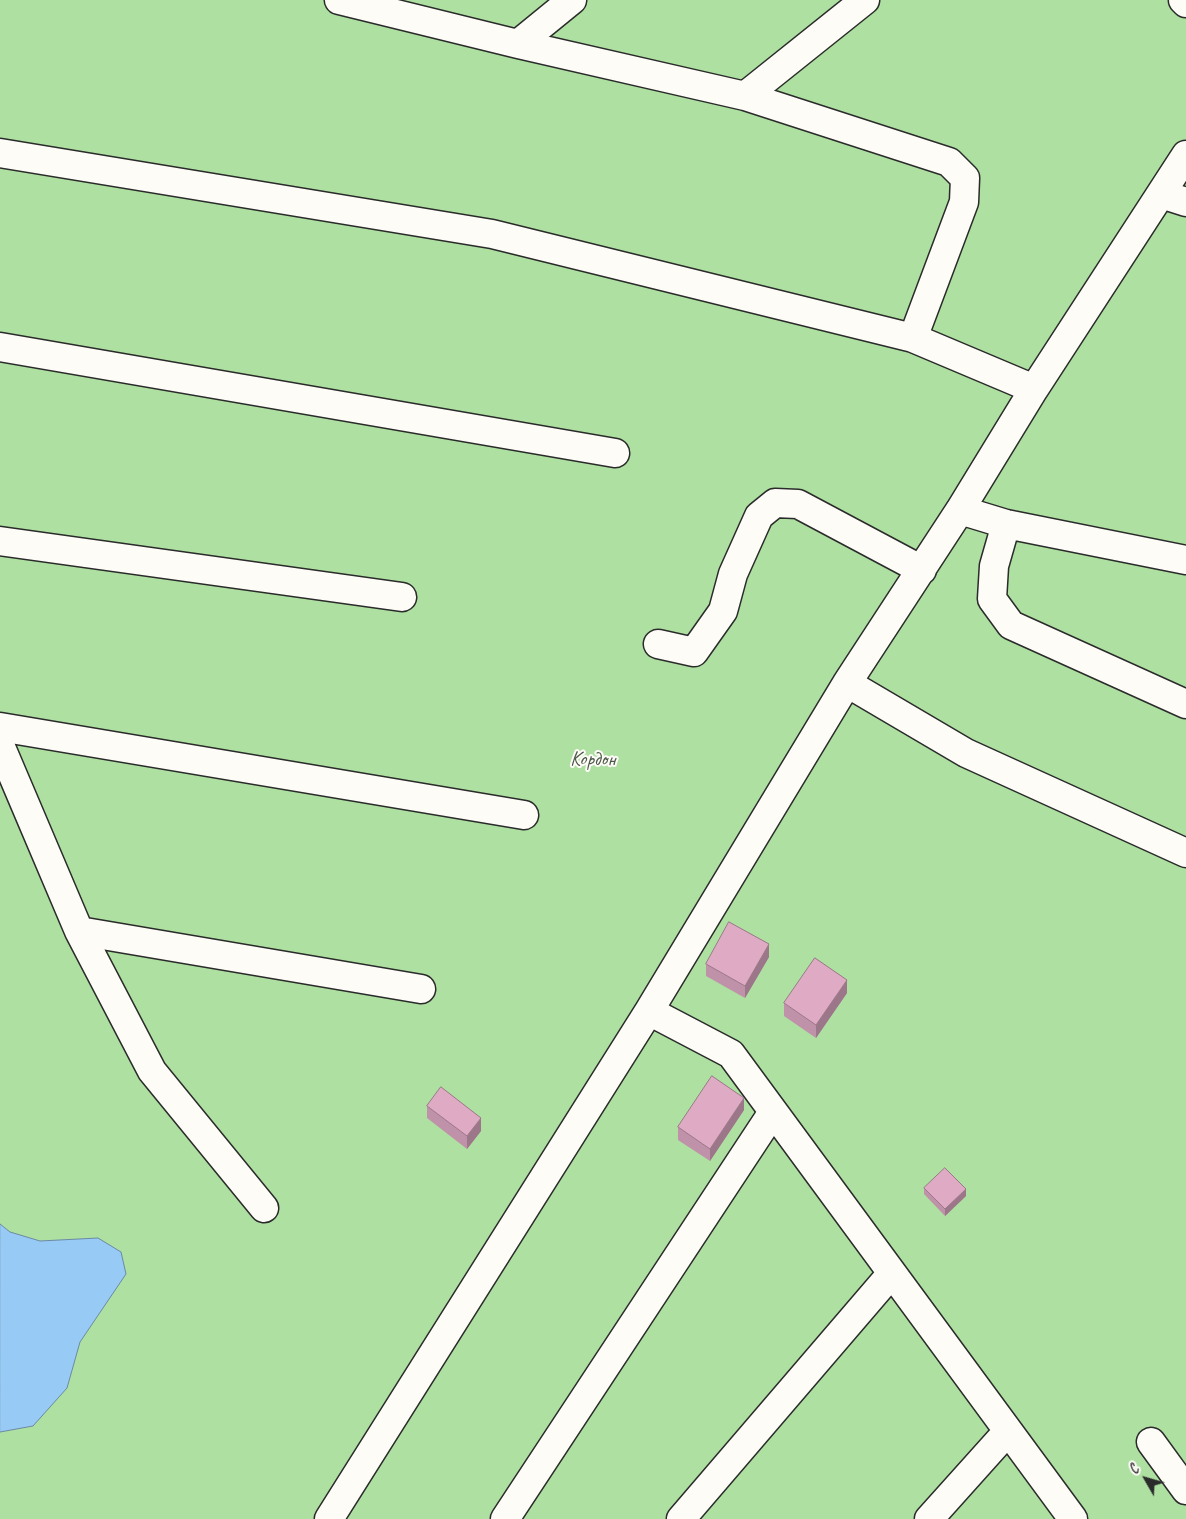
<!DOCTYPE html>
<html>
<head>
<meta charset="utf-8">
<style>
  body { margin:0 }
  #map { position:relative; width:1186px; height:1519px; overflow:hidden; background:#f7eced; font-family:Caveat,sans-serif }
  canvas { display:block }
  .north { position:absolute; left:1121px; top:1454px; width:50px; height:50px; -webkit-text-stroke:4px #fdfcf7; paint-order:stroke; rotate:308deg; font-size:14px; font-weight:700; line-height:20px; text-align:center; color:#2b2b2b }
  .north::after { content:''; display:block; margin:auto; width:18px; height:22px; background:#2b2b2b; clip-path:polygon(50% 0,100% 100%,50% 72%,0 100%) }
</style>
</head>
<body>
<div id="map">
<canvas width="1186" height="1519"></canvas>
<div class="north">С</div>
</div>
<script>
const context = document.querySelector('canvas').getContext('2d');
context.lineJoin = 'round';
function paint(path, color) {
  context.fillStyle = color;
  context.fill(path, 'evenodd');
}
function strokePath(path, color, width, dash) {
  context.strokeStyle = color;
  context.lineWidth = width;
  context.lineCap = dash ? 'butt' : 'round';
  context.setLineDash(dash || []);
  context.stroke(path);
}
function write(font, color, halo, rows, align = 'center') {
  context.font = font + ' Caveat,sans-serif';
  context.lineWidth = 4;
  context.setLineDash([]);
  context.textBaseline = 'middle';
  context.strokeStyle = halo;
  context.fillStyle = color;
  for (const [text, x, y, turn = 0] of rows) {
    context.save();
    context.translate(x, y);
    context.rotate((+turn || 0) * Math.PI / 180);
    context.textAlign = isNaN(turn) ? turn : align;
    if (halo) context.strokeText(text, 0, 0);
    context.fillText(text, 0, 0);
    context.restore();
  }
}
paint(new Path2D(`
  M0,0H1186V1519H0Z`), '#ade0a1');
const water = new Path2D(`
  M0,1224L10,1232L40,1241L98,1238L121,1252L126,1274L80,1342L67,1388L33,1426L0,1432Z`);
paint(water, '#97caf4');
strokePath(water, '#6c8aa4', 1);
const minor = new Path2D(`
  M339,0L518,44L745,96L949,162L965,178L964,202L913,338
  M1183,0L1186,3
  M518,44L572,0
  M745,96L865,0
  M0,153L492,234L913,338L1034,389
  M1161,194L1186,202
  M0,347L615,453
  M960,510L1006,524L1186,560
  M1006,524L994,566L992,599L1011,625L1186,704
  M0,541L402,597
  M658,644L694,652L723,611L733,574L759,516L775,503L798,504L922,570
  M847,683L966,753L1186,853
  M0,727L524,815
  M0,745L79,931L152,1071L264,1208
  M79,931L421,989
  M649,1011L731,1054L1073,1519
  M1151,1442L1186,1490
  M329,1519L649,1011L847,683L960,510L1034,389L1186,155
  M505,1519L773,1112
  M681,1519L892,1273
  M929,1519L1008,1431`);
strokePath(minor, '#2b2b2b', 31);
strokePath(minor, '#fdfcf7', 28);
paint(new Path2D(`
  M769,957L745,998L706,976V964Z
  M847,993L816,1038L784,1016V1003Z
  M427,1106L481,1131L467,1149L427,1118Z
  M744,1110L710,1161L678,1140V1127Z
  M924,1188L966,1196L945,1216L924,1194Z`), '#c092a9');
paint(new Path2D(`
  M769,944V957L745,998V986Z
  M847,980V993L816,1038V1025Z
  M744,1098V1110L710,1161V1149Z
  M481,1118V1131L467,1149V1136Z
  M966,1189V1196L945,1216V1209Z`), '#9c7789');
const building = new Path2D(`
  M729,922L769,944L745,986L706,964Z
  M815,958L847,980L816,1025L784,1003Z
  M712,1076L744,1098L710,1149L678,1127Z
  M441,1087L481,1118L467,1136L427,1106Z
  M945,1168L966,1189L945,1209L924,1188Z`);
paint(building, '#dfaac4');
strokePath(building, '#9c7789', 1);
write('20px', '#4c5848', '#fdfcf7', [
  ["Кордон",593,760]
]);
</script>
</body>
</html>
